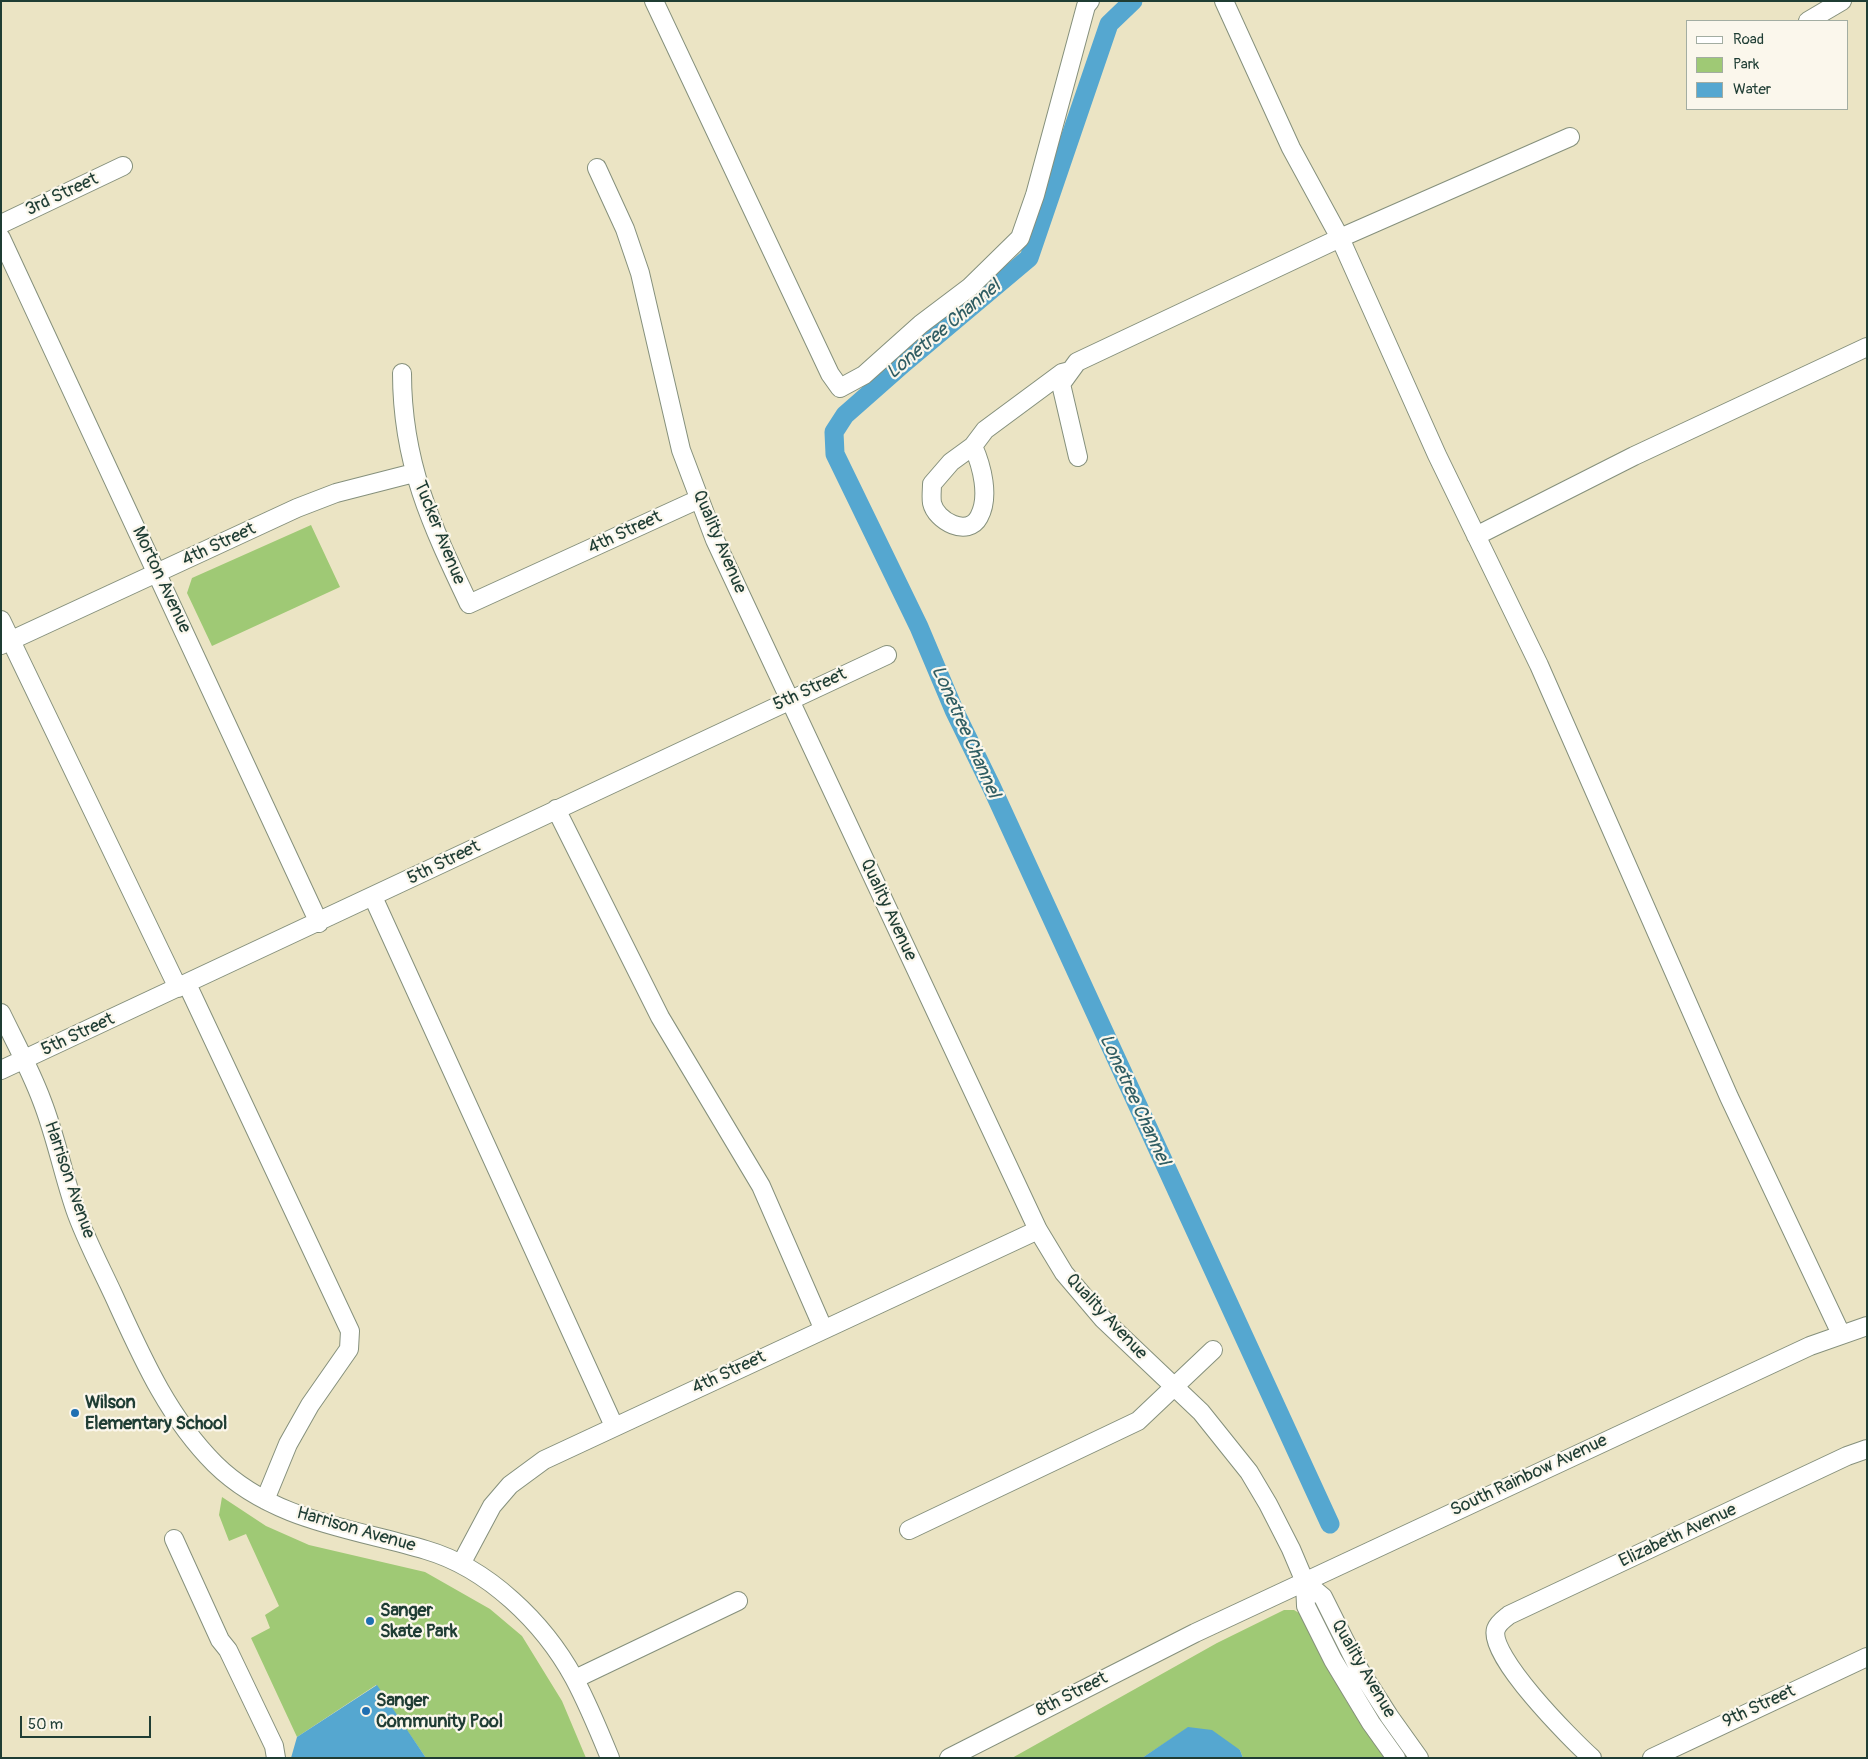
<!DOCTYPE html>
<html>
<head>
<meta charset="utf-8">
<style>
  body { margin:0 }
  #map { position:relative; width:1868px; height:1759px; overflow:hidden; background:#ebe4c4; font-family:Pangolin,sans-serif }
  canvas { display:block }
  .frame { position:absolute; inset:0; border:2px solid #1f3d34; pointer-events:none }
  .legend { position:absolute; left:1686px; top:20px; width:162px; height:90px; box-sizing:border-box; background:#fbf7ec; border:1px solid #a3ada2; margin:0; padding:6px 9px; list-style:none; font-size:15px; color:#1f3d34 }
  .legend li { display:flex; align-items:center; gap:10px; height:25px }
  .legend b { width:25px; border:1px solid #a3ada2 }
  .scale { position:absolute; left:20px; top:1716px; width:131px; height:22px; box-sizing:border-box; border:2px solid #1f3d34; border-top:0; padding-left:6px; font-size:15px; line-height:18px; white-space:nowrap; color:#1f3d34; -webkit-text-stroke:4px #fbf7ec; paint-order:stroke }
</style>
</head>
<body>
<div id="map">
<canvas width="1868" height="1759"></canvas>
<div class="frame"></div>
<ul class="legend">
<li><b style="height:6px;background:#fff"></b>Road</li>
<li><b style="height:14px;background:#9fc975"></b>Park</li>
<li><b style="height:14px;background:#55a7d0"></b>Water</li>
</ul>
<div class="scale">50 m</div>
</div>
<script>
const context = document.querySelector('canvas').getContext('2d');
context.lineJoin = 'round';
function paint(path, color) {
  context.fillStyle = color;
  context.fill(path, 'evenodd');
}
function strokePath(path, color, width, dash) {
  context.strokeStyle = color;
  context.lineWidth = width;
  context.lineCap = dash ? 'butt' : 'round';
  context.setLineDash(dash || []);
  context.stroke(path);
}
function write(font, color, halo, rows, align = 'center') {
  context.font = font + ' Pangolin,sans-serif';
  context.lineWidth = 4.5;
  context.setLineDash([]);
  context.textBaseline = 'middle';
  context.strokeStyle = halo;
  context.fillStyle = color;
  for (const [text, x, y, turn = 0] of rows) {
    context.save();
    context.translate(x, y);
    context.rotate((+turn || 0) * Math.PI / 180);
    context.textAlign = isNaN(turn) ? turn : align;
    if (halo) context.strokeText(text, 0, 0);
    context.fillText(text, 0, 0);
    context.restore();
  }
}
paint(new Path2D(`
  M311,525L340,587L212,646L187,593L192,578Z
  M222,1497L266,1526L309,1545L425,1572L490,1609L522,1636L562,1701L586,1758H426L376,1685L297,1737L251,1638L270,1628L265,1615L279,1606L246,1534L229,1541L219,1515Z
  M1284,1610H1294L1304,1616L1316,1646L1347,1702L1385,1758H1243L1240,1750L1188,1728L1142,1758H1012L1217,1643Z`), '#9fc975');
paint(new Path2D(`
  M377,1685L426,1758H291L297,1737Z
  M1188,1727L1212,1730L1240,1750L1243,1758H1142Z`), '#55a7d0');
strokePath(new Path2D(`
  M1133,1L1109,24L1029,258L903,364L845,415L834,432L835,454L919,627L954,710L992,788L1330,1524`), '#55a7d0', 19);
const minor = new Path2D(`
  M654,1L830,374L840,388L864,375L921,324L970,287L1020,238L1035,195L1086,6L1090,1
  M1224,1L1291,148L1340,238L1570,137
  M1808,21L1842,1
  M597,168L625,229L640,273L681,450L715,540L1038,1230L1064,1273L1103,1319L1201,1412L1249,1472L1268,1504L1291,1549L1305,1582L1306,1606L1333,1660L1371,1723L1396,1758
  M1,224L123,166
  M1,238L319,923
  M402,373C402,463 431,524 469,604L699,499
  M973,446C982,466 990,497 979,517C968,538 936,521 932,503C931,497 932,490 932,484L951,462L973,446L985,430L1062,373L1070,371
  M1078,457L1061,384L1077,362L1340,238L1437,455L1539,665L1729,1097L1841,1334
  M1476,536L1634,456L1867,347
  M1,620L178,988
  M1,645L297,508L336,493L414,473
  M556,809L660,1017L761,1186L823,1328
  M373,897L614,1426
  M187,984L350,1331L349,1349L310,1405L288,1444L265,1500
  M1,1013C15,1042 31,1071 42,1101C56,1137 63,1174 75,1209C85,1238 100,1266 113,1294C141,1355 167,1416 215,1464C273,1521 352,1528 426,1550C488,1568 544,1623 574,1678C588,1704 599,1731 610,1758
  M1,1070L887,655
  M909,1530L1138,1421L1213,1350
  M174,1539L220,1640L228,1650L274,1746L276,1758
  M461,1564L492,1506L510,1485L544,1460L1038,1230
  M1305,1582L1323,1597L1359,1669L1389,1716L1419,1758
  M575,1679L738,1601
  M949,1758L1195,1633L1810,1346L1867,1326
  M1592,1758C1572,1740 1487,1655 1496,1629C1498,1623 1504,1619 1509,1615L1847,1456L1867,1449
  M1652,1758L1867,1657`);
strokePath(minor, '#85907c', 20);
strokePath(minor, '#fff', 18);
for (const [x, y, r, color] of [
  [75,1413,5,"#1f6fb2"],
  [370,1621,5,"#1f6fb2"],
  [366,1711,5,"#1f6fb2"]
]) {
  const dot = new Path2D();
  dot.arc(x, y, r, 0, 2 * Math.PI);
  context.fillStyle = color;
  context.fill(dot);
  strokePath(dot, '#fbf7ec', 2);
}
write('18px', '#1f3d34', '#fbf7ec', [
  ["3rd Street",62,195,-25],
  ["Tucker Avenue",439,533,68],
  ["4th Street",625,533,-25],
  ["Quality Avenue",719,542,67],
  ["4th Street",219,545,-25],
  ["Morton Avenue",161,580,65],
  ["5th Street",810,690,-25],
  ["5th Street",444,863,-26],
  ["Quality Avenue",888,910,65],
  ["5th Street",78,1035,-25],
  ["Harrison Avenue",69,1180,71],
  ["Quality Avenue",1106,1317,47],
  ["4th Street",729,1373,-25],
  ["South Rainbow Avenue",1529,1476,-25],
  ["Harrison Avenue",356,1530,16],
  ["Elizabeth Avenue",1678,1536,-25],
  ["Quality Avenue",1363,1669,60],
  ["8th Street",1072,1695,-27],
  ["9th Street",1759,1707,-25]
]);
write('bold 18px', '#1f3d34', '#fbf7ec', [
  ["Wilson",85,1403],
  ["Elementary School",85,1424],
  ["Sanger",380,1611],
  ["Skate Park",380,1632],
  ["Sanger",376,1701],
  ["Community Pool",376,1722]
], 'left');
write('italic 19px', '#2f5d63', '#fbf7ec', [
  ["Lonetree Channel",944,330,-40],
  ["Lonetree Channel",965,732,66],
  ["Lonetree Channel",1134,1100,65]
]);
</script>
</body>
</html>
